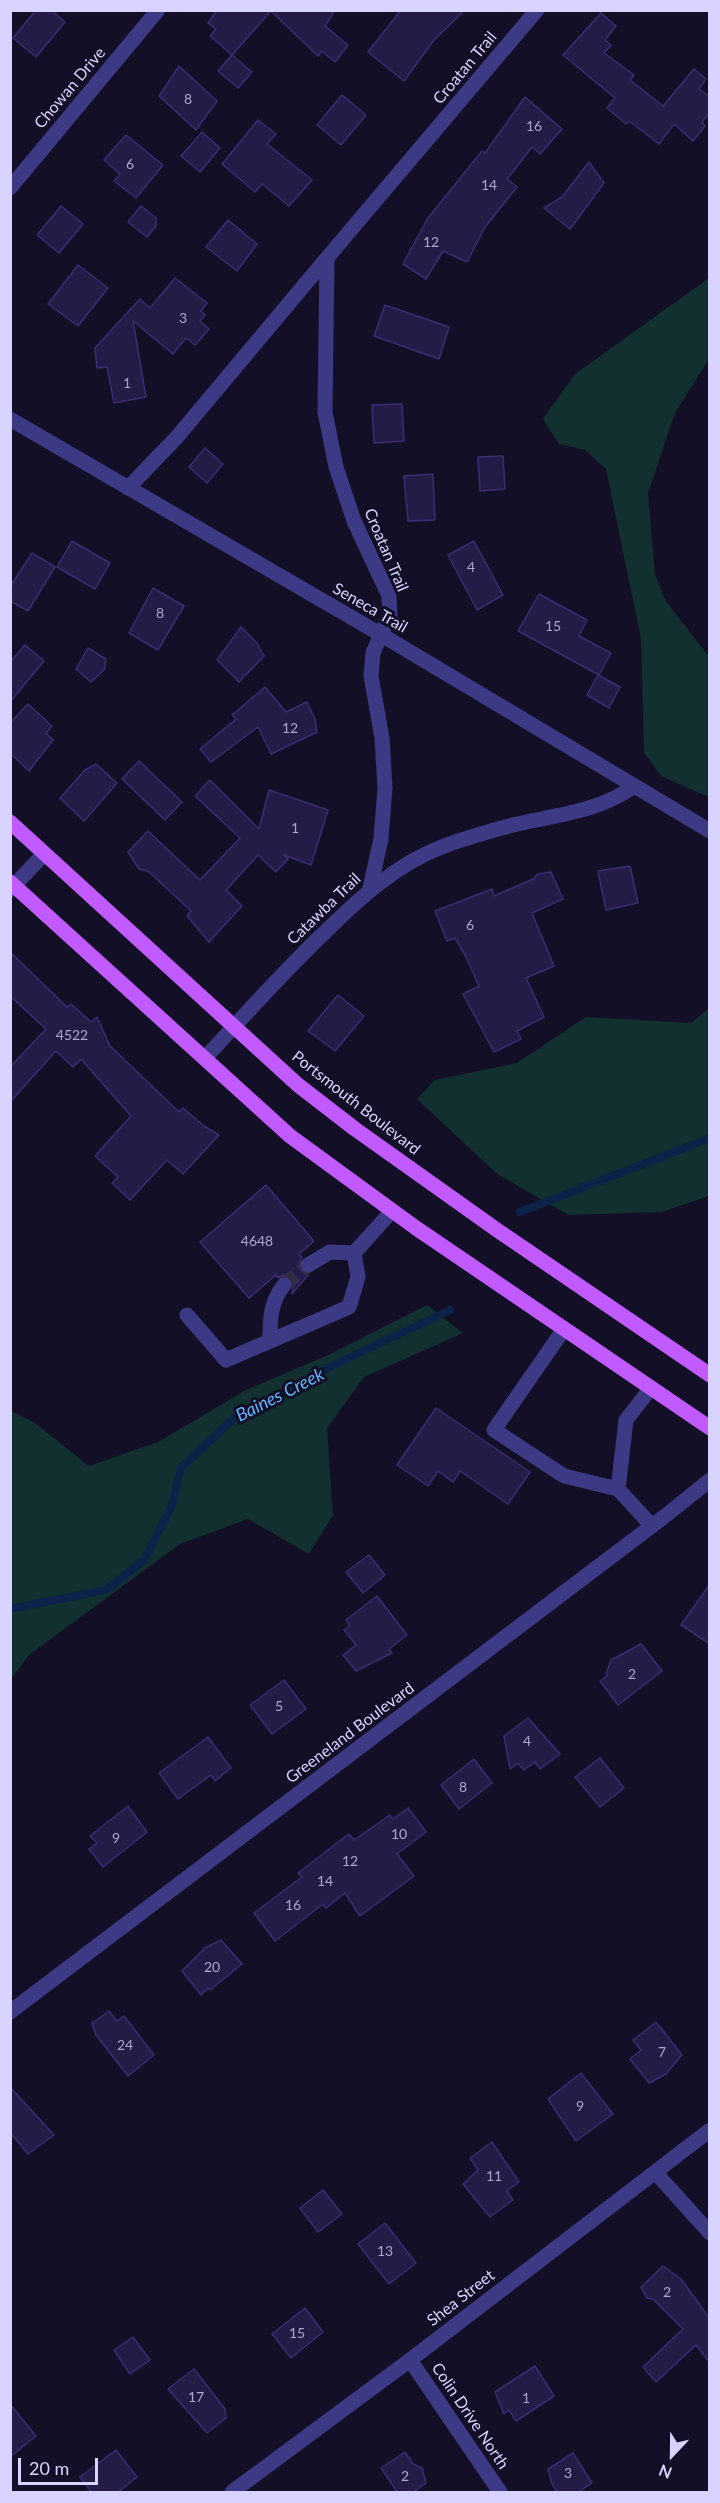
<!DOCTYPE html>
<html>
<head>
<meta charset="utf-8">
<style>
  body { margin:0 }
  #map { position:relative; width:720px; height:2503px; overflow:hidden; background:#130f26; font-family:Lato,sans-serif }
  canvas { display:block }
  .frame { position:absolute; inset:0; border:12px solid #d9d4ff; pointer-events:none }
  .north { position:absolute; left:642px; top:2425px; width:60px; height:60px; -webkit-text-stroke:4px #130f26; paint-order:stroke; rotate:202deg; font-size:16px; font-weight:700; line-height:24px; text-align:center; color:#d9d4ff }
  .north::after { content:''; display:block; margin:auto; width:21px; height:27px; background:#d9d4ff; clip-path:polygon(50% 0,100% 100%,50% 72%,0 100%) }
  .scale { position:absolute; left:18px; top:2458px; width:80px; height:27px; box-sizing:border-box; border:3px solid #d9d4ff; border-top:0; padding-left:8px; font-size:18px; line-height:21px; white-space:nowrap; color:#d9d4ff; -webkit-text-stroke:4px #130f26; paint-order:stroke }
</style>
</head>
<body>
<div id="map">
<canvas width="720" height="2503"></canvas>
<div class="frame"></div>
<div class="north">N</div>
<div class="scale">20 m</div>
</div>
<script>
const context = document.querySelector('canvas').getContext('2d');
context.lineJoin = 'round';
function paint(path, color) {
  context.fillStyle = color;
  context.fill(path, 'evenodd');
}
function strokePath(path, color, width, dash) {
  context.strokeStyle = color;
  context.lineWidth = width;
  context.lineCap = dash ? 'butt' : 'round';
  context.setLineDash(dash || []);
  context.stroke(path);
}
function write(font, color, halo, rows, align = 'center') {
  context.font = font + ' Lato,sans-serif';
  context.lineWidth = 6;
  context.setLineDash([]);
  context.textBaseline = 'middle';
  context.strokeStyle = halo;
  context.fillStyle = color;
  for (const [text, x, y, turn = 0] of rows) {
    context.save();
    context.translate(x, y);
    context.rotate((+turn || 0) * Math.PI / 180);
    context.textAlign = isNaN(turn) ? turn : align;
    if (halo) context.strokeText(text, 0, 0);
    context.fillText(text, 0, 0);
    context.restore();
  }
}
paint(new Path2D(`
  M709,278V359L675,413L648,493L655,574L665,600L709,657V797L661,776L644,753L641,639L606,469L585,450L559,444L543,419L575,374Z
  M709,1008V1196L662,1212L568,1215L496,1173L417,1099L435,1080L517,1063L586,1017L691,1023Z
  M427,1305L463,1333L364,1377L327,1428L333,1515L309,1554L248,1519L180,1544L29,1655L11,1679V1411L35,1423L89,1466L158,1442L246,1390L326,1356Z`), '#12302f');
strokePath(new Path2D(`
  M520,1212L710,1138
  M10,1609L106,1590L144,1560L172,1506L181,1468L234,1418L334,1365L450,1310`), '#0c2248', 8);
const building = new Path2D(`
  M36,10H51L65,22L36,57L13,38Z
  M217,10H335L325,26L348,45L335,62L322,51L318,56L271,11L232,55L210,36L216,29L208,23Z
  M401,10H465L434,40L404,81L368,52Z
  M601,13L616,26L605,40L611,45L604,53L634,75L630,80L663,106L694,69L706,79L699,89L710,97V112L702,122L705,126L693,141L674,124L659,144L629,121L626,124L607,108L615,98L563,55Z
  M232,55L252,72L238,88L218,71Z
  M179,66L217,101L196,130L159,96Z
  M342,95L366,115L341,145L317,125Z
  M525,97L562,129L540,154L532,147L507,179L517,187L485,227L467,262L443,251L426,279L403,264L428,218L482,151L485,153Z
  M258,120L276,134L267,144L312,180L289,206L262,184L255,192L222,164Z
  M202,132L220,148L200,172L181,156Z
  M126,135L163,165L136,198L114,181L120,174L104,160Z
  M589,162L604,183L570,229L544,208L562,197Z
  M61,206L83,224L59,253L37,235Z
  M141,206L156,218V226L147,237L128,222Z
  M228,220L257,244L237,271L206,247Z
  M78,265L108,288L78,326L48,304Z
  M175,278L207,303L201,311L205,315L200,321L209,329L195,345L186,338L173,354L133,321L146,397L114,403L107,367L97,368L95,348L140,299L150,308Z
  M385,305L449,327L439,359L374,336Z
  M402,404L404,441L374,443L372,405Z
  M205,448L223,464L207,483L189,467Z
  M503,456L505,489L480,491L478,457Z
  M433,474L435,520L408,521L404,476Z
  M72,541L110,563L95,589L57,567Z
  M474,541L503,595L477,610L448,555Z
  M32,553L55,567L28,611L10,601V587Z
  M153,588L184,606L158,650L129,633Z
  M539,594L587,620L579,636L611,653L599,675L518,631Z
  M241,627L257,643L264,656L239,682L217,660Z
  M25,645L44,661L10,702V662Z
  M88,648L106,659L104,670L91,682L76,669Z
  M598,675L620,687L609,708L587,695Z
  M265,687L286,712L307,702L315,719L317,732L271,754L258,727L211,762L200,749L236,719L232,715Z
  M28,704L52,726L46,733L53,740L29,771L10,753V723Z
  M139,761L182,802L165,820L122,779Z
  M96,764L117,783L84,821L60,798L85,770Z
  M210,780L259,829L269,790L328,810L311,865L284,855L288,859L276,872L258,855L226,890L242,906L209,942L187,916L191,911L148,871L139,869L128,852L148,831L200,880L240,838L195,796Z
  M630,866L638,903L606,910L598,871Z
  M551,872L563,899L532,913L554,966L526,978L544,1017L517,1031L521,1039L494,1052L463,994L479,986L465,955L455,938L447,941L435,911L492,889L494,896L533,879L538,874Z
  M10,952L67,1007L71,1004L91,1022L97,1017L110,1046L179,1112L183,1108L204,1126L219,1135L183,1174L167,1160L130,1200L112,1183L118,1177L95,1156L131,1116L81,1059L73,1067L56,1051L10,1102V1067L46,1029L10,996Z
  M338,995L364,1016L335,1051L308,1031Z
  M266,1185L314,1241L299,1254L302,1258L298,1265L299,1269L308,1275L292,1294L294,1285L290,1277L284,1275L278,1278L276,1275L249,1298L200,1242Z
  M436,1408L530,1472L508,1504L460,1471L453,1482L438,1471L428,1486L397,1465Z
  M369,1555L385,1575L363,1593L346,1572Z
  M710,1584V1644L681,1625Z
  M377,1596L407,1635L389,1649L392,1653L356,1671L343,1655L356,1645L344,1630L350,1626L346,1620Z
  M641,1644L662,1671L618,1705L600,1681L607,1676L606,1674L611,1660Z
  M284,1680L306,1709L272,1734L250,1705Z
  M528,1718L560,1754L540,1769L535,1762L524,1770L518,1763L510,1769L504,1736Z
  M208,1737L231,1768L215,1781L211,1775L178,1799L159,1773Z
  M600,1758L624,1788L600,1807L575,1777Z
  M474,1759L492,1783L459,1809L441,1785Z
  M128,1806L147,1832L103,1867L89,1849L97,1843L90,1836Z
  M408,1808L426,1832L397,1854L414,1876L360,1916L345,1893L326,1908L323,1904L275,1941L254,1913L302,1877L298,1873L349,1834L354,1840L390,1815L393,1819Z
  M221,1940L242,1964L210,1990L208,1988L201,1995L182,1971L205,1948Z
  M109,2011L117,2021L124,2016L154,2055L128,2076L96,2035L92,2023Z
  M656,2022L682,2055L666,2074L649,2083L630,2059L641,2050L633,2040Z
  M581,2073L613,2114L576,2141L548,2099Z
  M10,2087L54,2135L28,2154L10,2132Z
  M492,2142L519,2182L507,2191L513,2200L490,2217L463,2184L478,2170L470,2158Z
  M323,2190L342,2214L318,2232L300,2208Z
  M385,2223L416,2263L389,2284L358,2244Z
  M663,2266L681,2279L710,2319V2363L696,2345L656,2382L643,2367L683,2329L653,2299L647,2298L641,2287Z
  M305,2308L323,2332L291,2358L272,2334Z
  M133,2337L150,2360L130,2374L114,2350Z
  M535,2366L554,2396L516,2421L509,2410L504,2414L495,2392Z
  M194,2369L225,2409L226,2418L207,2433L168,2389Z
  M10,2404L36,2436L10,2457Z
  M116,2450L137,2477L117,2493H92L80,2477Z
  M405,2452L413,2464L422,2468L426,2483L412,2493H398L381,2468Z
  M573,2453L592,2483L577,2493H558L552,2484L548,2469Z`);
paint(building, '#241b47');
strokePath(building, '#3b2d73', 1.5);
strokePath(new Path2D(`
  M284,1285L308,1265`), '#312d47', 15, [15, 8]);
strokePath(new Path2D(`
  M10,188L158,10
  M10,419L380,634L710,831
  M128,488L177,437L327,258
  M370,888L381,839L385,788L382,738L371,676L373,653L390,614L389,596L354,521L336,467L325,412L327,258L537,10
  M10,890L44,854
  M205,1058C244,1016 282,973 324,933C360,898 396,864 444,846C466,838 490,831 513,825C555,815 598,812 633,787
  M308,1265L330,1252L354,1253
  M187,1315L226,1360L349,1307L358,1277L354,1253L392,1211
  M564,1329L494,1430L564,1476L618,1489
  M270,1341C270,1320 270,1302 284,1285
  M651,1388L626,1420L618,1489L652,1526
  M10,2012L665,1516L710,1480
  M655,2172L710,2233
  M410,2360L500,2492
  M232,2492L410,2360L710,2130`), '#3d3a85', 15);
strokePath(new Path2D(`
  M10,822L298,1085L355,1129L497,1230L710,1375
  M10,882L290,1136L416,1228L710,1428`), '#c25bff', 15);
write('14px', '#aca6d1', null, [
  ["8",188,99],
  ["16",534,126],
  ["6",130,164],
  ["14",489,185],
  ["12",431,242],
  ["3",183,318],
  ["1",127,383],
  ["4",471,567],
  ["8",160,613],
  ["15",553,626],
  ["12",290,728],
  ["1",295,828],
  ["6",470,925],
  ["4522",72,1035],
  ["4648",257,1241],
  ["2",632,1674],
  ["5",279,1706],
  ["4",527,1741],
  ["8",463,1787],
  ["10",399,1834],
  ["9",116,1838],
  ["12",350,1861],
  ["14",325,1881],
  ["16",293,1905],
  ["20",212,1967],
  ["24",125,2045],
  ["7",662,2052],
  ["9",580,2106],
  ["11",494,2176],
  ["13",385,2251],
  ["2",667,2292],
  ["15",297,2333],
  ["17",196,2397],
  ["1",526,2398],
  ["3",568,2473],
  ["2",405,2476]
]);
write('16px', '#d9d4ff', '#130f26', [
  ["Croatan Trail",465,68,-50],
  ["Chowan Drive",70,88,-50],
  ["Croatan Trail",386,550,67],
  ["Seneca Trail",370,608,30],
  ["Catawba Trail",324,909,-44],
  ["Portsmouth Boulevard",356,1103,38],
  ["Greeneland Boulevard",350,1733,-37],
  ["Shea Street",461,2298,-38],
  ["Colin Drive North",470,2416,56]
]);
write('italic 18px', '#62b6ff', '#130f26', [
  ["Baines Creek",280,1395,-27]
]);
</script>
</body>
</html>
